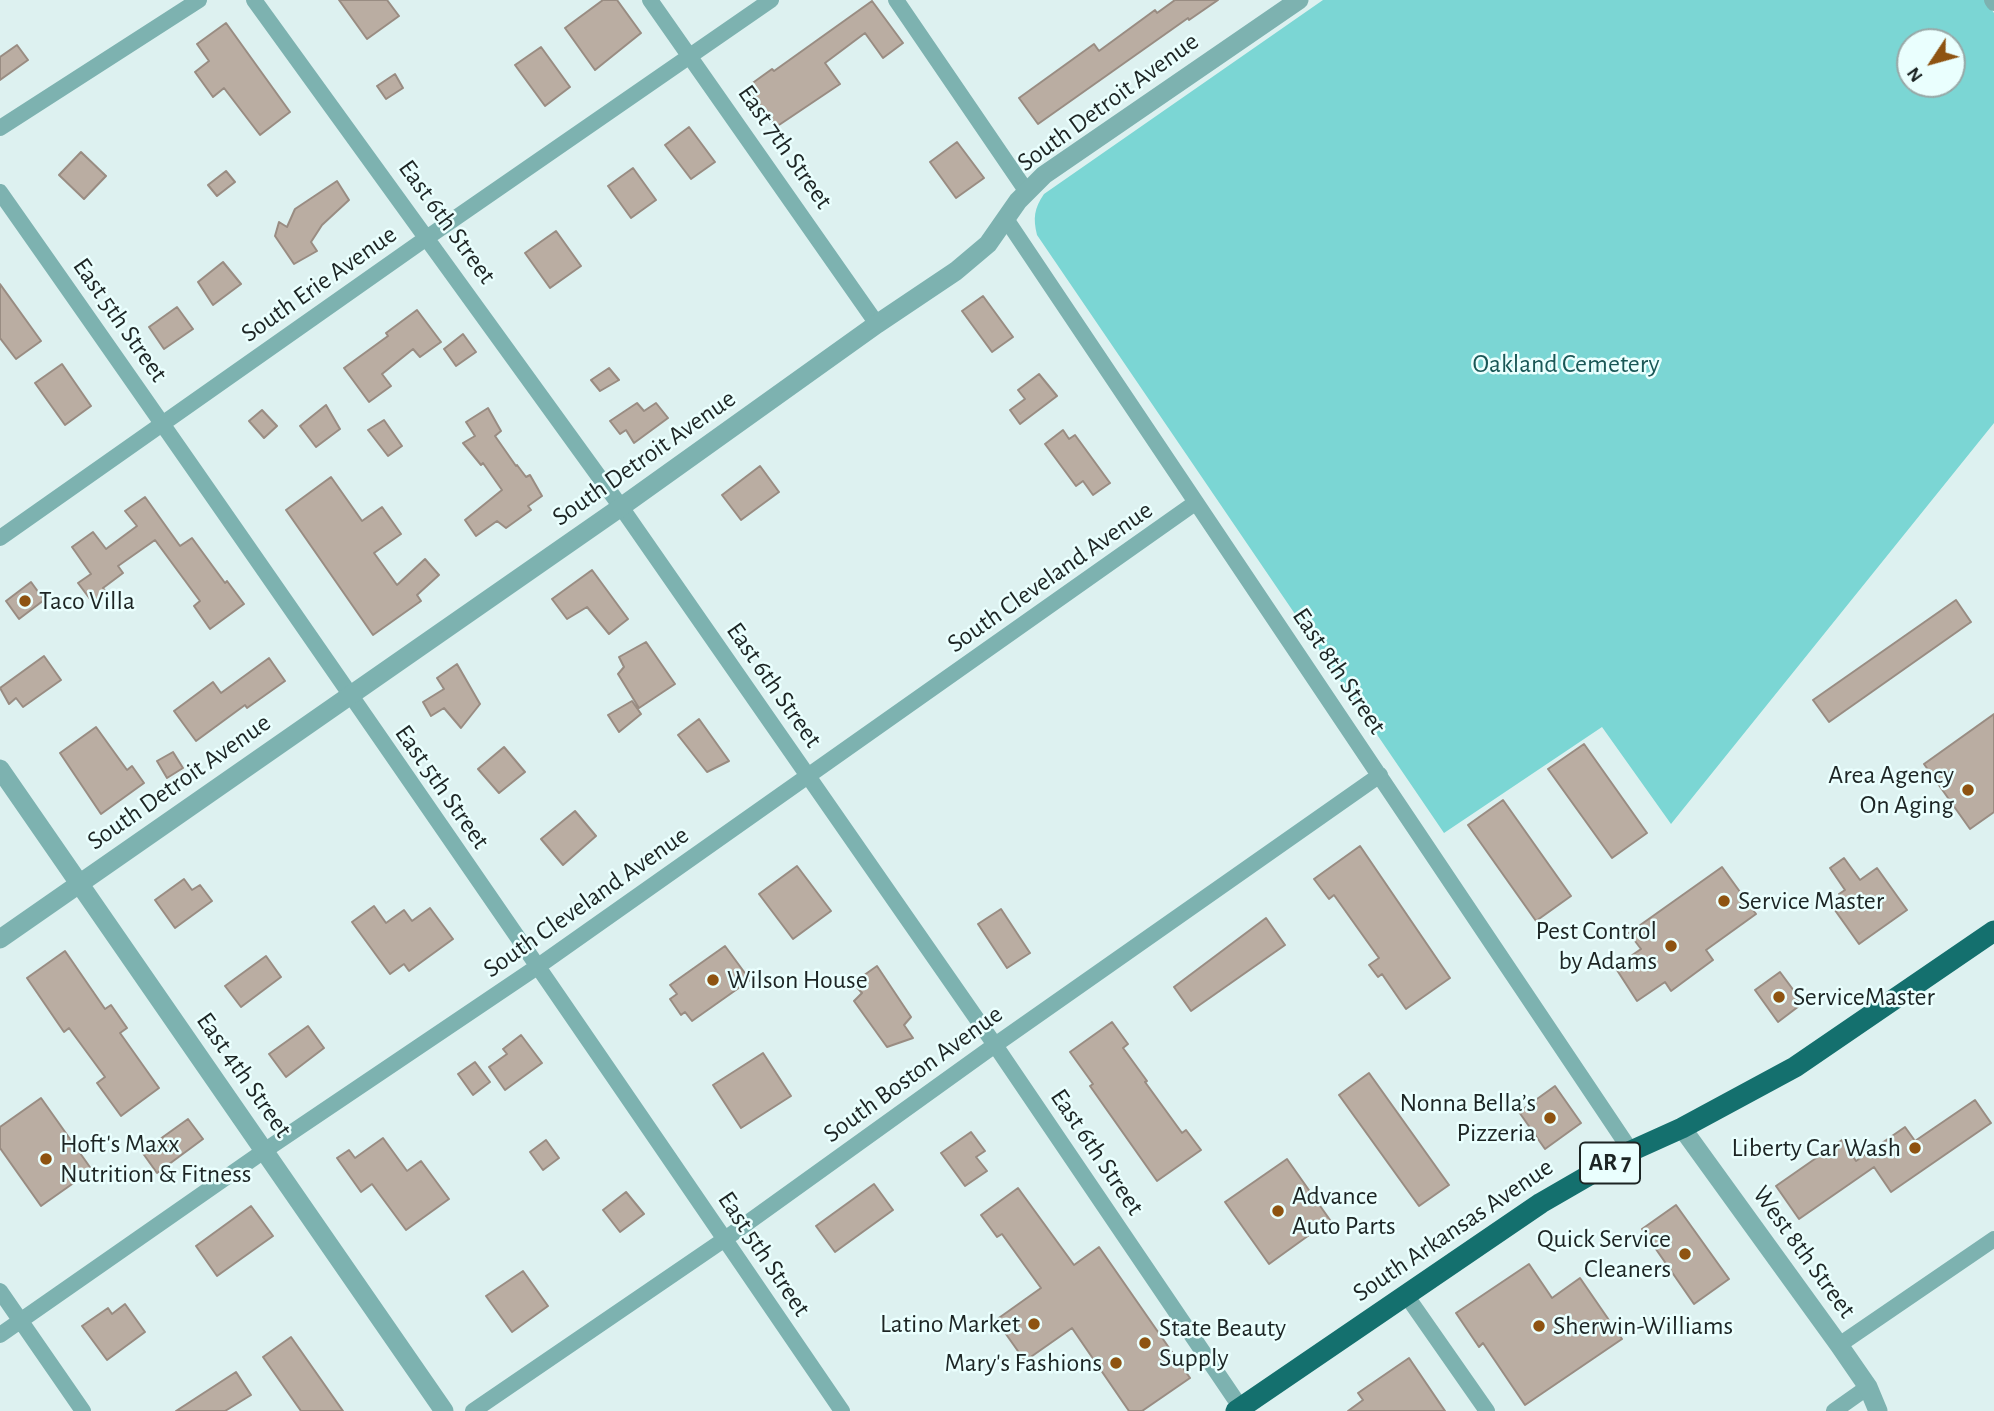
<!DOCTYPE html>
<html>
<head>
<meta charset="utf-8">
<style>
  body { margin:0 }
  #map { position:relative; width:1994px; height:1411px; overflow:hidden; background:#ddf1f0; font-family:"Alegreya Sans",sans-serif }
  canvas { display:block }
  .north { position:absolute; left:1896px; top:28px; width:70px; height:70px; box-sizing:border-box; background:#eafffe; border:2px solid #98a8a7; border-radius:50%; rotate:234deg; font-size:19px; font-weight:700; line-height:28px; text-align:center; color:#1d2524 }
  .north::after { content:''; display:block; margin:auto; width:24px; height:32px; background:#8e5311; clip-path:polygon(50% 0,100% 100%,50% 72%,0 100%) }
</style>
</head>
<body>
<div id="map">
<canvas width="1994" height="1411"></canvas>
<div class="north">N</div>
</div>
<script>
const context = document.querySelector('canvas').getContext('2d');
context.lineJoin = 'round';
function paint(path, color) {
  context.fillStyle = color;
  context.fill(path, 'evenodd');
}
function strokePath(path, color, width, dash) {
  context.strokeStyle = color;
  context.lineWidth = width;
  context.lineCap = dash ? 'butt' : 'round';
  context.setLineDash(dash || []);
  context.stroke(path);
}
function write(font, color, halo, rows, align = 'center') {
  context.font = font + ' "Alegreya Sans",sans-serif';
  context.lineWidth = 5;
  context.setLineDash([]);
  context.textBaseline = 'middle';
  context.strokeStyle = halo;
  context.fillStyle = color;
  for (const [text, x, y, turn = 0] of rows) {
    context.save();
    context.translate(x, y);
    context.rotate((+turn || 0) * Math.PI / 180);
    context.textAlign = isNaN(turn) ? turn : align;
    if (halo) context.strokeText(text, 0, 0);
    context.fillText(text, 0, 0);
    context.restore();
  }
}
paint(new Path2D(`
  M1323,0H1985L1994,13V423L1671,824L1602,727L1444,833L1037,235C1033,218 1034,209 1044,194ZM1910,42H1952V84H1910Z`), '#7bd6d4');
const building = new Path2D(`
  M339,0H387L399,16L367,39Z
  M603,0H617L641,33L595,70L565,28Z
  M1175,0H1218L1189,20L1188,18L1038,124L1019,98L1094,44L1099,51L1155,10L1157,13Z
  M872,1L903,43L883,58L865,33L825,63L840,84L776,127L747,87L772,69L774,71Z
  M226,23L290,112L260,135L224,88L213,97L195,72L209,61L197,44Z
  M17,45L28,60L0,80V57Z
  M541,47L570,87L545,106L515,65Z
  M395,74L403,88L386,99L377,86Z
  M689,127L715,162L691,179L665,145Z
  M957,142L984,178L956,198L930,162Z
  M81,152L106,176L84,199L59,175Z
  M633,168L656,200L631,218L608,186Z
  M226,171L235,182L217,196L208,185Z
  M337,181L349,200L322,225L311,242L317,251L294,264L275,236L279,222L287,227L295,209Z
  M556,231L581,266L550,288L525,253Z
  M223,262L241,284L213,305L198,282Z
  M0,284L41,341L16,359L0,338Z
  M983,296L1013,337L992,352L962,311Z
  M177,307L193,329L164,349L149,327Z
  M417,310L441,342L420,357L413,349L382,374L391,386L369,402L344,368L388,336L386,333Z
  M463,334L476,352L456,366L444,349Z
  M62,364L91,406L65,425L35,383Z
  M609,368L619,380L600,391L591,380Z
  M1039,374L1057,396L1020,424L1010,410L1025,399L1018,390Z
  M637,403L644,411L656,403L668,418L634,443L626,430L620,434L610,421Z
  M326,405L340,429L316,447L300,426Z
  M488,408L501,431L495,436L516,466L517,465L526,477L530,475L542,496L528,506L531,510L506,528L497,521L476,536L465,520L502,490L483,463L481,465L463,443L475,436L466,422Z
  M262,410L277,426L264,438L249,421Z
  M384,420L402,446L388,456L368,430Z
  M1063,430L1069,439L1075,435L1110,483L1093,495L1083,481L1076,486L1045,444Z
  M760,466L779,492L741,520L722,495Z
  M331,477L362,521L382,507L401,534L374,553L397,585L425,559L439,575L417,595L421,601L373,635L286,510Z
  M145,497L180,546L192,538L225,583L227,581L244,604L210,629L194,606L200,601L155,540L118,566L123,573L103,588L107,593L93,603L78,583L91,574L72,547L93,532L106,549L137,526L125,511Z
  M592,570L628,619L609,634L587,607L567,619L552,599Z
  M31,582L44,600L19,619L6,601Z
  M1956,600L1971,622L1829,722L1813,700Z
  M646,642L675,684L639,708L618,674L624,667L619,657Z
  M44,656L61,680L23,707L16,698L9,704L0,688Z
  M269,658L285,681L247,708L245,705L196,741L174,711L213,682L221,693Z
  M457,664L480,704L461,728L444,708L431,716L423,702L444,689L437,678Z
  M632,701L641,714L619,732L608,715Z
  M1994,714V812L1970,829L1924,764Z
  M699,719L729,761L707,772L678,735Z
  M96,727L127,770L132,766L144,783L101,814L60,753Z
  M1584,744L1647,833L1612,858L1548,769Z
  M504,747L525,772L499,793L478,769Z
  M173,752L183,768L167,778L157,761Z
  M1503,800L1571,896L1536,921L1468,825Z
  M575,811L596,836L563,865L541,839Z
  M1360,846L1450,978L1406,1009L1382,974L1378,977L1369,965L1379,958L1334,895L1329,899L1314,879Z
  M1844,858L1860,880L1877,868L1907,910L1859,944L1832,906L1843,899L1839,894L1845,890L1830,868Z
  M797,866L831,911L793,939L759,894Z
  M1722,867L1756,914L1706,950L1713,960L1671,991L1665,982L1637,1001L1615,967L1641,949L1629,933Z
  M184,879L192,890L200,885L212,901L175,928L155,900Z
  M374,906L386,923L404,910L412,921L430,908L453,939L409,971L404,964L390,974L352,922Z
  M1001,909L1030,953L1007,968L978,924Z
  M1266,918L1285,945L1191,1011L1174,987Z
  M725,946L750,980L692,1021L685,1012L681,1015L670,999L677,994L670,985Z
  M65,951L105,1009L111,1005L127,1028L120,1033L159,1088L121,1116L97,1083L105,1077L69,1028L64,1032L27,978Z
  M266,956L281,977L241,1007L225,986Z
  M877,966L911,1017L904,1025L913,1038L887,1047L854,1001L862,993L853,983Z
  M1780,972L1803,1003L1778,1022L1755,990Z
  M1112,1022L1128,1044L1123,1048L1147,1081L1145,1082L1182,1133L1186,1130L1201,1150L1157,1181L1090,1086L1093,1084L1070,1052Z
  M308,1026L324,1048L286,1077L269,1054Z
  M521,1035L542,1063L505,1090L489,1067L507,1054L503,1049Z
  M763,1053L791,1096L741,1128L713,1085Z
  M475,1062L490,1082L473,1095L458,1074Z
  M1369,1073L1449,1185L1419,1206L1339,1095Z
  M1555,1086L1581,1123L1545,1149L1519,1112Z
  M41,1098L92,1170L41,1206L0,1148V1127Z
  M1975,1100L1991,1123L1891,1192L1874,1167L1799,1219L1776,1186L1842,1140L1856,1161L1905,1127L1915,1141Z
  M188,1119L203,1139L157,1173L142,1152Z
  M971,1132L985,1151L976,1157L987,1171L965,1186L941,1153Z
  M383,1138L407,1171L421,1161L449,1199L406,1230L372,1184L361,1192L337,1158L349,1150L355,1158Z
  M546,1140L559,1158L543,1170L530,1152Z
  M1287,1159L1330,1220L1269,1264L1225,1202Z
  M874,1184L893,1210L835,1252L816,1226Z
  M1018,1188L1074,1265L1099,1247L1190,1378L1142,1411H1129L1072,1328L1025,1361L996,1320L1041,1288L1002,1234L997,1237L981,1215Z
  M626,1192L644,1214L620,1232L603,1210Z
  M1676,1205L1729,1279L1694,1304L1642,1229Z
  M251,1206L273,1236L217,1276L196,1246Z
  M1529,1264L1552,1298L1580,1278L1622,1339L1525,1405L1483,1343L1479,1347L1456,1313Z
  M523,1271L548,1306L512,1332L486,1296Z
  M125,1304L145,1332L107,1360L82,1326L108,1308L112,1314Z
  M291,1337L343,1411H301L263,1357Z
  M1409,1358L1445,1411H1348L1363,1400L1358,1393Z
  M236,1372L251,1395L225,1411H176Z`);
paint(building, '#baada2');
strokePath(building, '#998c82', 2);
strokePath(new Path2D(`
  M254,0L621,507L995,1045L1241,1408
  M650,0L877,324
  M896,0L1027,192
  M1992,0L1994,3
  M0,128L199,0
  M0,192C284,596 564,1003 842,1411
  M1006,219L1631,1151
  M0,538L428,237L771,0
  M0,1291L83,1411
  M1406,1295L1487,1411
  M0,1335L264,1151L537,967L1195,503
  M1839,1345L1994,1239
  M473,1411L725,1239L995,1045L1380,775
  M1834,1411L1868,1387`), '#7db2b0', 16);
strokePath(new Path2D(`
  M0,769L444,1411
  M0,939L621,507L877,324L956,271L988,244L1018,201L1044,175L1299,0
  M1682,1128L1839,1345L1868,1387L1878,1411`), '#7db2b0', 19);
strokePath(new Path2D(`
  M1236,1411L1541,1203L1631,1151L1682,1128L1795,1067L1994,931`), '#14706e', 21);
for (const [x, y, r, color] of [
  [25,601,7,"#8e5311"],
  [1968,790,7,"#8e5311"],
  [1724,901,7,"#8e5311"],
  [1671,946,7,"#8e5311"],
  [713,980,7,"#8e5311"],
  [1779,997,7,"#8e5311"],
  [1550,1118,7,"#8e5311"],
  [1915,1148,7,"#8e5311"],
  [46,1159,7,"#8e5311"],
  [1278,1211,7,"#8e5311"],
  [1685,1254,7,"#8e5311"],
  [1034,1324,7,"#8e5311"],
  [1539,1326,7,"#8e5311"],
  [1145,1343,7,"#8e5311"],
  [1116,1363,7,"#8e5311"]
]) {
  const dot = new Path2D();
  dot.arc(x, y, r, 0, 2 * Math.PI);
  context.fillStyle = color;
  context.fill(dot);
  strokePath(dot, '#eafffe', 2.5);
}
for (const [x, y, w] of [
  [1610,1163,60]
]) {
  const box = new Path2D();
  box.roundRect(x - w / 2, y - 20.5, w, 41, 5);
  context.fillStyle = '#eafffe';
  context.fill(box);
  strokePath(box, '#1d2524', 2);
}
write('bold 24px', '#1d2524', null, [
  ["AR 7",1610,1163]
]);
write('26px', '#1d2524', '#eafffe', [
  ["South Detroit Avenue",1108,102,-36],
  ["East 7th Street",785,147,55],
  ["East 6th Street",447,222,54],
  ["South Erie Avenue",319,284,-35],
  ["East 5th Street",120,320,55],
  ["South Detroit Avenue",644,458,-35],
  ["South Cleveland Avenue",1050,577,-35],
  ["East 8th Street",1339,671,56],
  ["East 6th Street",774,685,55],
  ["South Detroit Avenue",179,782,-35],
  ["East 5th Street",442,787,55],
  ["South Cleveland Avenue",586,902,-35],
  ["South Boston Avenue",913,1074,-36],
  ["East 4th Street",244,1075,55],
  ["East 6th Street",1097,1152,56],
  ["South Arkansas Avenue",1453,1230,-34],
  ["West 8th Street",1804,1252,54],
  ["East 5th Street",764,1254,56]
]);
write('26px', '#195756', '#eafffe', [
  ["Oakland Cemetery",1566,364]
]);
write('26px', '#1d2524', '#eafffe', [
  ["Taco Villa",39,601],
  ["Area Agency",1954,775,"right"],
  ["On Aging",1954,805,"right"],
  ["Service Master",1738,901],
  ["Pest Control",1657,931,"right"],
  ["by Adams",1657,961,"right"],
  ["Wilson House",727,980],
  ["ServiceMaster",1793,997],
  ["Nonna Bella’s",1536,1103,"right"],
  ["Pizzeria",1536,1133,"right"],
  ["Hoft's Maxx",60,1144],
  ["Nutrition & Fitness",60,1174],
  ["Liberty Car Wash",1901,1148,"right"],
  ["Advance",1292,1196],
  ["Auto Parts",1292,1226],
  ["Quick Service",1671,1239,"right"],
  ["Cleaners",1671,1269,"right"],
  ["Latino Market",1020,1324,"right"],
  ["Sherwin-Williams",1553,1326],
  ["State Beauty",1159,1328],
  ["Supply",1159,1358],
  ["Mary's Fashions",1102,1363,"right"]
], 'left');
</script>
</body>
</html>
